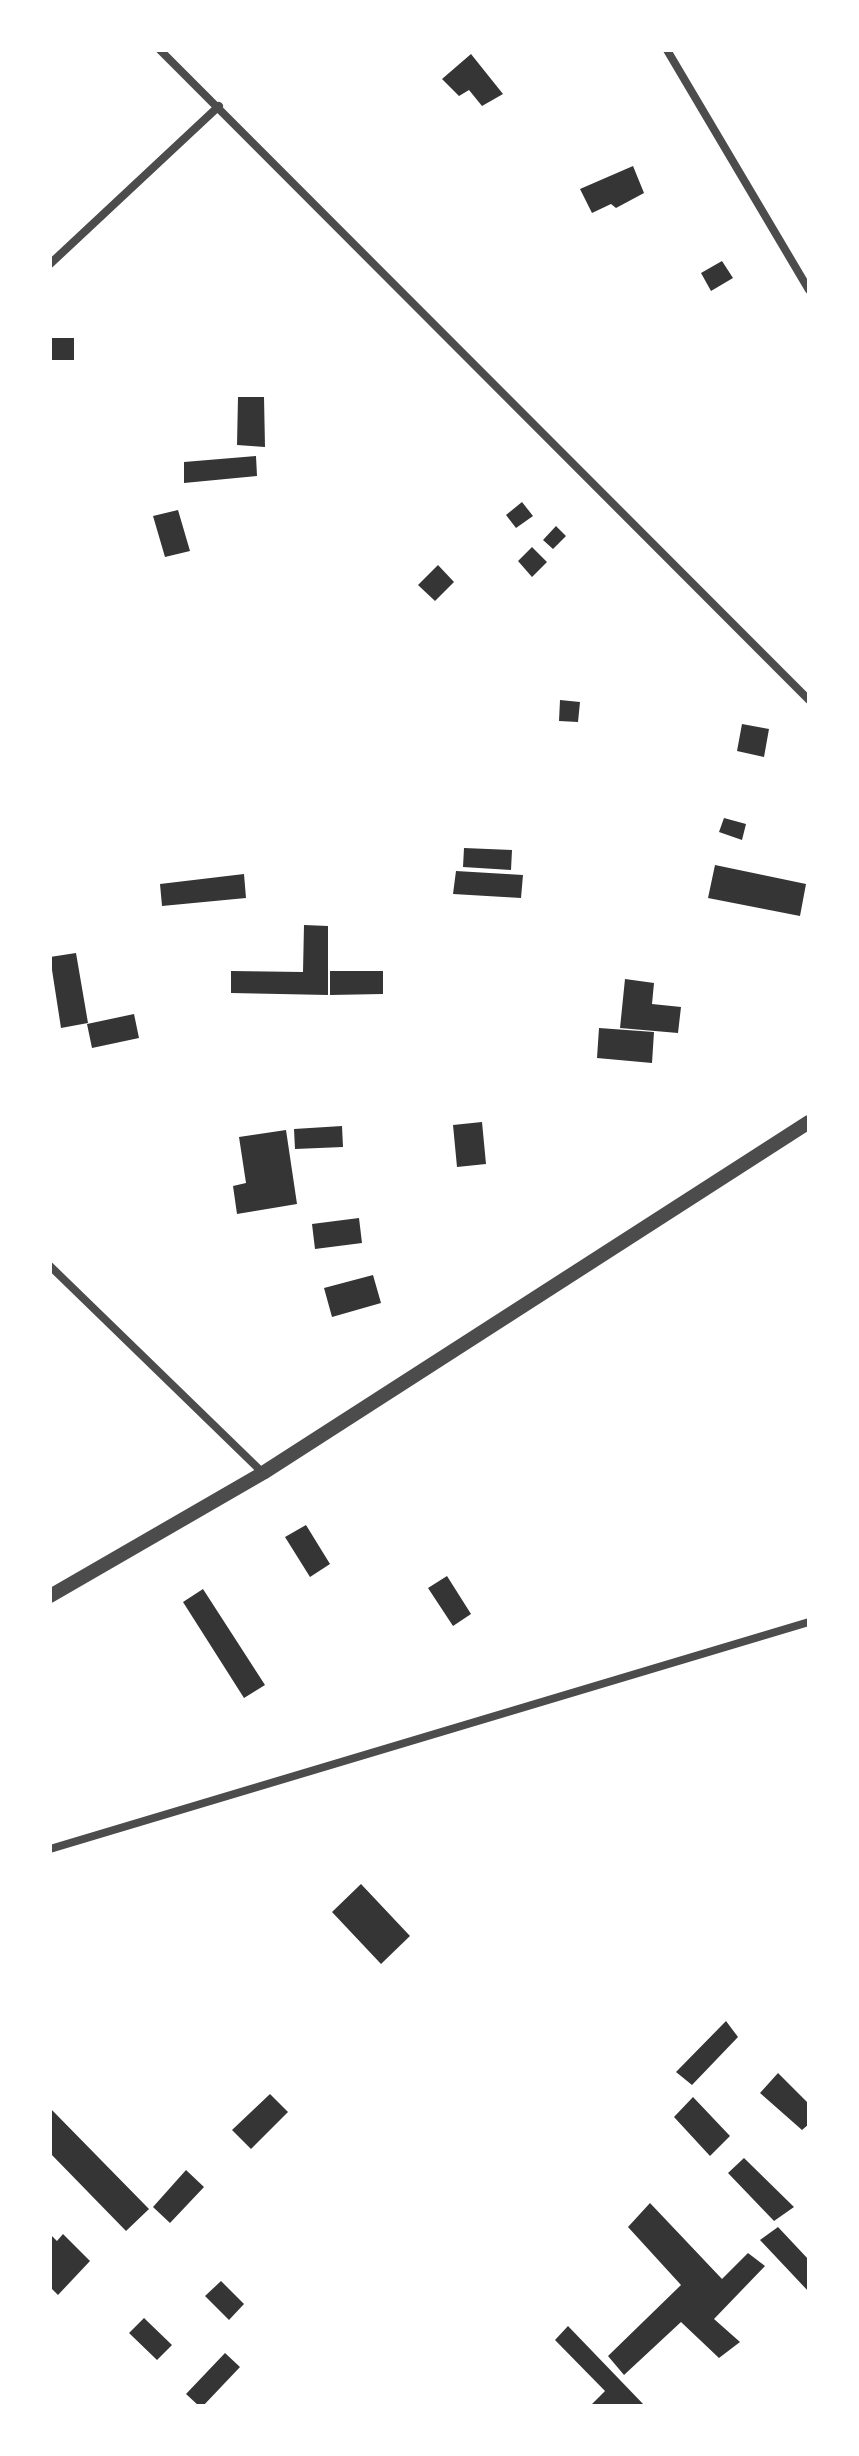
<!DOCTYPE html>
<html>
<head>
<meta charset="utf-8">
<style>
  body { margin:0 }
  #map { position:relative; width:859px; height:2456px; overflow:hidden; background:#fff; font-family:"Fira Sans",sans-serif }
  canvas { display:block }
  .frame { position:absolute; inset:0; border:52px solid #fff; pointer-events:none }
</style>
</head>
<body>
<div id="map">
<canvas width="859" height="2456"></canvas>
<div class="frame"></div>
</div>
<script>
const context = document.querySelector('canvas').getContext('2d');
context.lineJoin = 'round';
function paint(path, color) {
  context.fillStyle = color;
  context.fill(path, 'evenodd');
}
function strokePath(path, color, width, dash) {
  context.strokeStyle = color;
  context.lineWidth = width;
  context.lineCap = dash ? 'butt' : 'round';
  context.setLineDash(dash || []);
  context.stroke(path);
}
paint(new Path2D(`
  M471,54L503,94L482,106L469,90L459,96L442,79Z
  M633,166L644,193L616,208L611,204L592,213L580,189Z
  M722,261L733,278L711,291L701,273Z
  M50,338H74V360H50Z
  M238,397H264L265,447L237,445Z
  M256,456L257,476L184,483V462Z
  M522,502L533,516L516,528L506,515Z
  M178,510L190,551L165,557L153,516Z
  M556,526L566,536L553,549L543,540Z
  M532,547L547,562L532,577L518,561Z
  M438,565L454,582L435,601L418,585Z
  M560,700L580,702L578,722L559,721Z
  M742,724L769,729L764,757L737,751Z
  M724,818L746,824L742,840L719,832Z
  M464,848L512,850L511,870L463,867Z
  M715,865L806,884L800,916L708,898Z
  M456,871L523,875L521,898L453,894Z
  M244,874L246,898L162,906L160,884Z
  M304,925L328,926V995L231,993V971L303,972Z
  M76,953L88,1023L61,1028L50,957Z
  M330,971H383V994L330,995Z
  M625,979L654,983L652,1004L681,1007L678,1033L620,1028Z
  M134,1014L139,1038L92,1048L87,1024Z
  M599,1028L654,1032L652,1063L597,1058Z
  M482,1122L486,1164L457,1167L453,1125Z
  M342,1126L343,1147L295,1149L294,1129Z
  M286,1130L297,1204L237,1214L233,1186L246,1183L239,1137Z
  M359,1218L362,1243L315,1249L312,1224Z
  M373,1275L381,1303L332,1317L324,1288Z
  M306,1525L330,1564L310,1577L285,1537Z
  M447,1576L471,1614L453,1626L428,1588Z
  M203,1589L265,1685L244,1698L183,1602Z
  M361,1884L410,1936L381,1964L332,1912Z
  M726,2021L738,2037L692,2085L676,2072Z
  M778,2073L809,2104V2124L802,2130L760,2093Z
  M270,2094L288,2112L251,2149L232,2130Z
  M693,2097L730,2136L710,2156L674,2117Z
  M50,2108L149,2209L126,2231L50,2153Z
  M744,2158L794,2207L774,2221L728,2173Z
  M186,2170L204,2187L170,2223L153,2207Z
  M650,2203L722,2279L748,2253L765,2266L714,2319L740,2342L719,2358L681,2322L624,2375L608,2356L681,2285L628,2227Z
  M778,2227L809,2260V2292L760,2240Z
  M50,2234L57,2241L63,2234L90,2261L58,2295L50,2287Z
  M221,2281L244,2304L229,2320L205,2296Z
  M144,2318L172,2345L157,2360L129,2333Z
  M568,2326L645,2406H590L605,2391L555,2340Z
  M225,2353L240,2367L203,2406H199L186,2394Z`), '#353535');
strokePath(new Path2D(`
  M160,50L809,700
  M667,50L809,290
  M50,264L219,106
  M50,1266L263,1473
  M50,1849L809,1622`), '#4c4c4c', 8);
strokePath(new Path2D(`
  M50,1596L263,1473L809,1122`), '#4c4c4c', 14);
</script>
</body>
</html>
